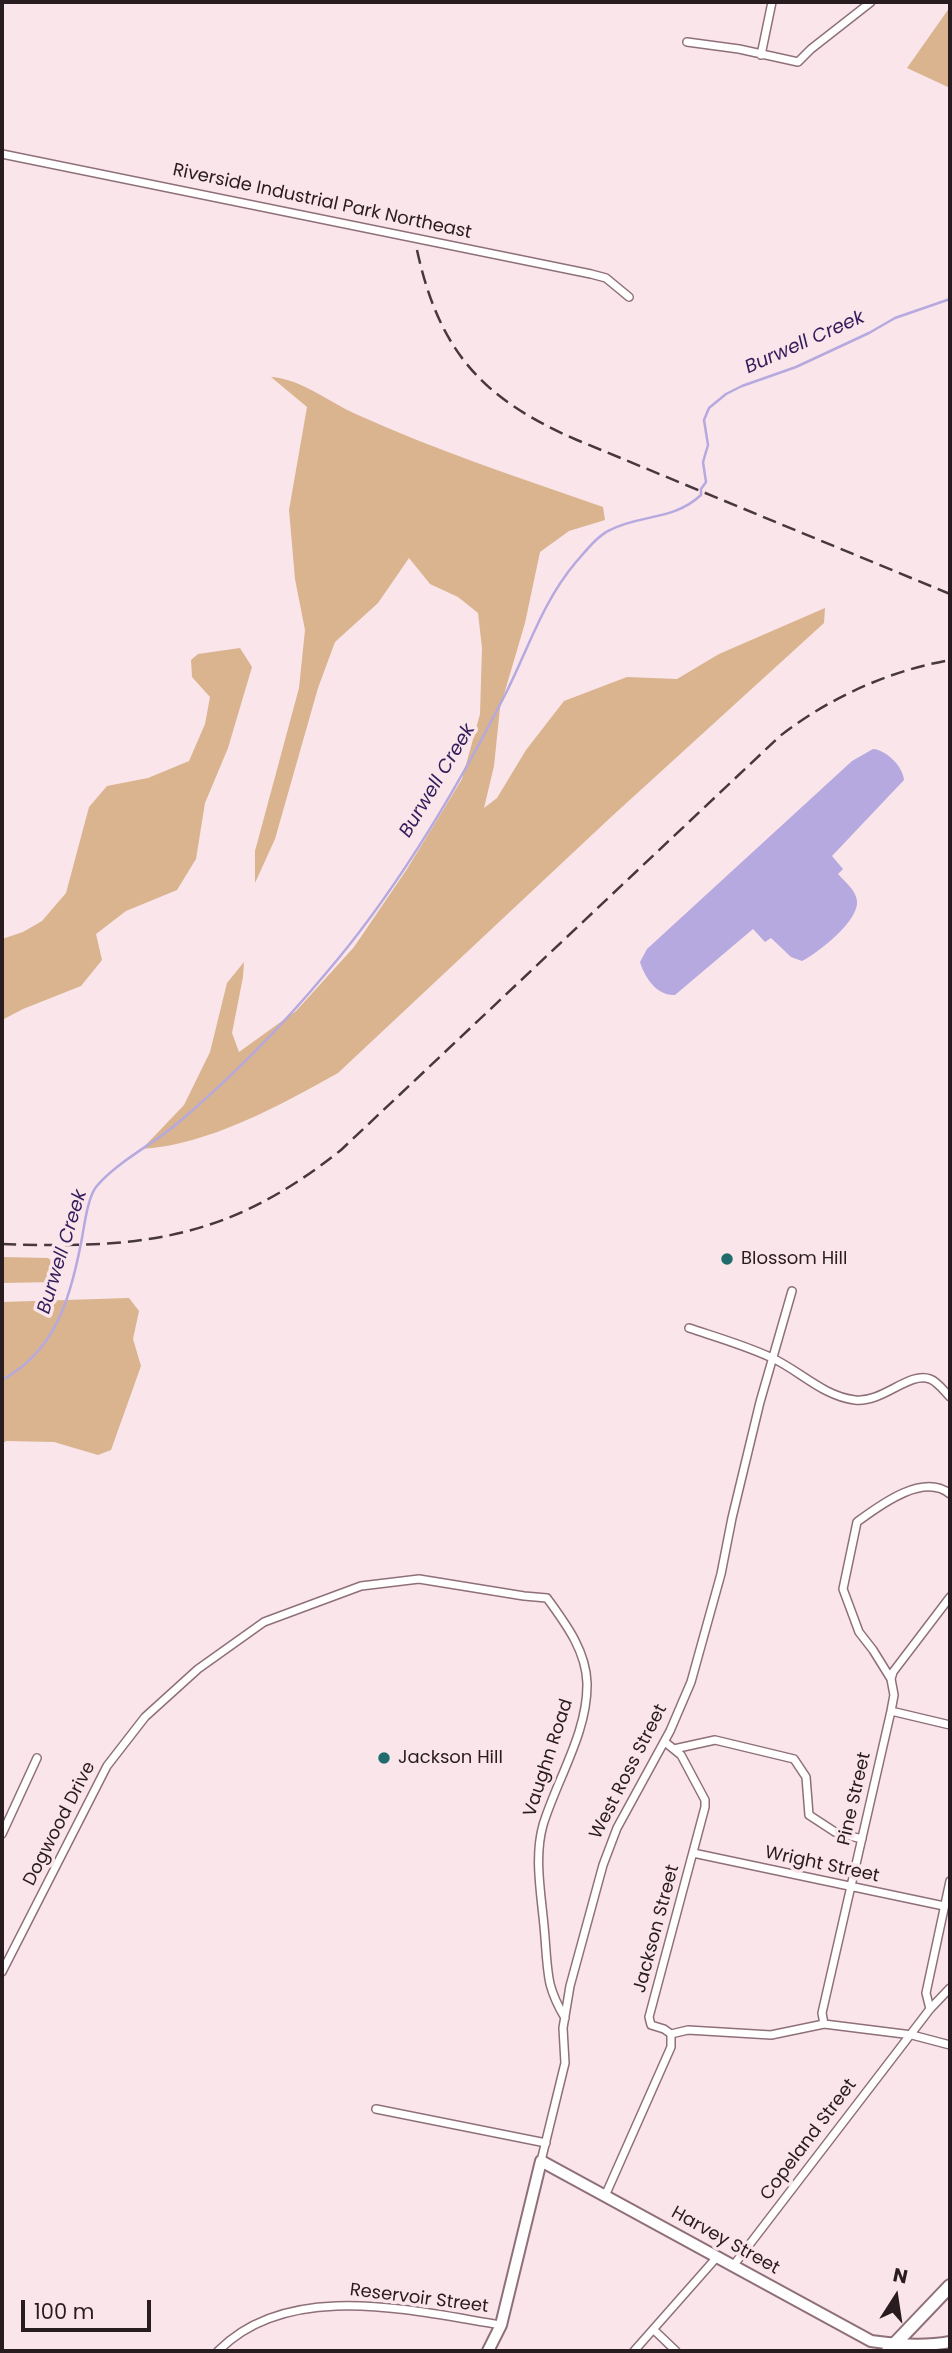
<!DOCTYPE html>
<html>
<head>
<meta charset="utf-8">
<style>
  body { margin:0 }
  #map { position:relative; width:952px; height:2353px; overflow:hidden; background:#fae5ea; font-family:Poppins,sans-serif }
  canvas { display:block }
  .frame { position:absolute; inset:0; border:4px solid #291c20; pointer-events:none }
  .north { position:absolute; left:861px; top:2262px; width:70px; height:70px; -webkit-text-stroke:5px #fae5ea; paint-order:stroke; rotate:12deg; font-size:19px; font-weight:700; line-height:28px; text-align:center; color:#291c20 }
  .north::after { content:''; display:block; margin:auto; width:24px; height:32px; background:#291c20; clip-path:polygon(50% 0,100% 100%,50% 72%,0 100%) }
  .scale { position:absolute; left:21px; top:2300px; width:130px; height:32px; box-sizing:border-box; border:4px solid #291c20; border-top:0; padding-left:9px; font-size:21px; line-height:24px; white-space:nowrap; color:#291c20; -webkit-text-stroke:5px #fae5ea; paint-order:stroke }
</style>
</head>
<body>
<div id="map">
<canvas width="952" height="2353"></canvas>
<div class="frame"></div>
<div class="north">N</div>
<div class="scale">100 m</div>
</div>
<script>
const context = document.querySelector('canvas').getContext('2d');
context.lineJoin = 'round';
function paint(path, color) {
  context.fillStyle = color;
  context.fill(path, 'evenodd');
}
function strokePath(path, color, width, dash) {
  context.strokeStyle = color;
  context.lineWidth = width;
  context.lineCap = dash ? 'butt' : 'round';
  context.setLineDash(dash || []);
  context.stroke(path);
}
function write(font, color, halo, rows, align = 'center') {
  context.font = font + ' Poppins,sans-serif';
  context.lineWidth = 7;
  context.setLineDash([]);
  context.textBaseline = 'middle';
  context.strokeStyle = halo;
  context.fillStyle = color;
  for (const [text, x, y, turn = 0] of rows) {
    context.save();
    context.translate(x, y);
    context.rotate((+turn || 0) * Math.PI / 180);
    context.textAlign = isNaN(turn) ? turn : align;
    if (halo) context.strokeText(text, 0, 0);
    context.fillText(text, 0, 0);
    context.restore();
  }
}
paint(new Path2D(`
  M950,7V88L907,68Z
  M271,377C302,379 330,403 358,415C437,451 521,478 603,507L605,520L569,531L540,552L525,623L500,708L494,766L484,808L497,798L526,750L564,701L627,677L677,679L719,654L825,608L824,623L610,818L338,1073C281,1105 208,1145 142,1149L184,1105L210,1052L227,983L244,962L243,977L232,1033L239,1052L296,1011L354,947L407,869L462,779L480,714L482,648L478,613L458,597L430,584L409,558L378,603L335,642L318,688L275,839L255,883V851L299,688L305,630L295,579L289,510L307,407Z
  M240,648L252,667L228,748L205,803L196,859L177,890L126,911L96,934L102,960L81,986L23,1009L2,1020V939L23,932L42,921L66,893L89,807L107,786L148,778L189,761L205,724L210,697L192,677L191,660L198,654Z
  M2,1257L48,1258L62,1269L56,1282L2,1283Z
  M129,1298L139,1311L133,1339L141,1366L111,1450L98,1455L54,1442L7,1441L2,1443V1302Z`), '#d9b48e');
paint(new Path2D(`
  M873,749C886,750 903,766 904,780L832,856L843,869L838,874C845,882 856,890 857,901C859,921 818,953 802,961L791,957L771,938L765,942L753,929L675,995C657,996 645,978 640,962L647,949L852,761Z`), '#b5a9df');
strokePath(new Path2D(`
  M2,1380C55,1351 70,1300 81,1243C84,1229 87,1199 96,1187C115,1163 155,1143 179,1122C232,1077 282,1026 327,972C399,888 457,789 507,691C529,647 543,601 576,562C585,552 597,536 610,530C641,514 673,521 701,495V489L706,482L703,462L708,445L704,420L709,408L726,394L742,386L796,367L869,333L895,318L950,299`), '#b5a9df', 2.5);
const street = new Path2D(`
  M687,42L739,49L798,62L811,49L871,2
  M761,55L772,2
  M2,154L591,274L606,278L629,297
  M689,1328C716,1337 744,1345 770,1357C798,1369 822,1396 855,1400C883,1403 909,1371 930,1379C938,1382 944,1391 950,1397
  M891,1679L873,1650L859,1632L843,1589L857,1522C879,1506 923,1472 950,1494
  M891,1711L950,1725
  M674,1749L715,1740L794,1759L806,1777L809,1815L835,1832L862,1839
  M2,1834L37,1758
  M693,1853L944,1906
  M2,1972L107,1766L145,1717L198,1669L264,1622L361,1586L419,1579L524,1596L547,1598C565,1623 586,1650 587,1683C588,1732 557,1779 543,1825C534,1857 541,1893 544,1926C546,1945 546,1965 550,1984C553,1995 559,2008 565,2018
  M930,2009L926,1993L950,1881
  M824,2024L822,2013L891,1711L894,1695L891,1679L893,1672L950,1597
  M671,2034L688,2030L771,2035L824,2024L912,2035L950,2045
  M376,2109L546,2143
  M541,2161L565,2063L563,2028L570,1986L603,1865L617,1828L670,1731L691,1682L721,1574L732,1518L760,1402L792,1291
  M605,2196L671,2047V2034L664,2029L651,2025L649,2017L705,1807V1800L681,1755L665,1742
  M733,2266L930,2009L950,1988
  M654,2330L676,2351
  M218,2351C289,2279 413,2311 501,2325
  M634,2351L717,2257`);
const secondary = new Path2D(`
  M488,2351L501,2325L541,2161L871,2341C898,2345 923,2347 950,2342`);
const primary = new Path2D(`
  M888,2351L950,2286`);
strokePath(street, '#8f7078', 10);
strokePath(secondary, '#8f7078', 14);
strokePath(primary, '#8f7078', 16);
strokePath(street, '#fff', 7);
strokePath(secondary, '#fff', 10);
strokePath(primary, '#fff', 12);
strokePath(new Path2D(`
  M417,250C439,351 482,399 577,440L950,594
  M2,1244C142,1249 228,1240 341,1150L780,736C829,698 888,671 950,660`), '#47383d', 2.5, [14, 7]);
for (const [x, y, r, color] of [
  [727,1259,7,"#206c6c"],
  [384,1758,7,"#206c6c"]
]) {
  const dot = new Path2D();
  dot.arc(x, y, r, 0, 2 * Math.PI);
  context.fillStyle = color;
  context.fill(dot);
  strokePath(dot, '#fae5ea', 2.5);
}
write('18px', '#291c20', '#fae5ea', [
  ["Riverside Industrial Park Northeast",322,202,12],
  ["Vaughn Road",549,1758,-72],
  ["West Ross Street",629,1772,-63],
  ["Pine Street",855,1799,-77],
  ["Dogwood Drive",60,1824,-63],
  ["Wright Street",822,1865,12],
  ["Jackson Street",657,1929,-75],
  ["Copeland Street",809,2140,-53],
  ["Harvey Street",725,2241,29],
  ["Reservoir Street",419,2299,7]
]);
write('18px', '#291c20', '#fae5ea', [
  ["Blossom Hill",741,1259],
  ["Jackson Hill",398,1758]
], 'left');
write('italic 19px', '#321c5b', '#fae5ea', [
  ["Burwell Creek",805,343,-24],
  ["Burwell Creek",438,781,-59],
  ["Burwell Creek",63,1252,-73]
]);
</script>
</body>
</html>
